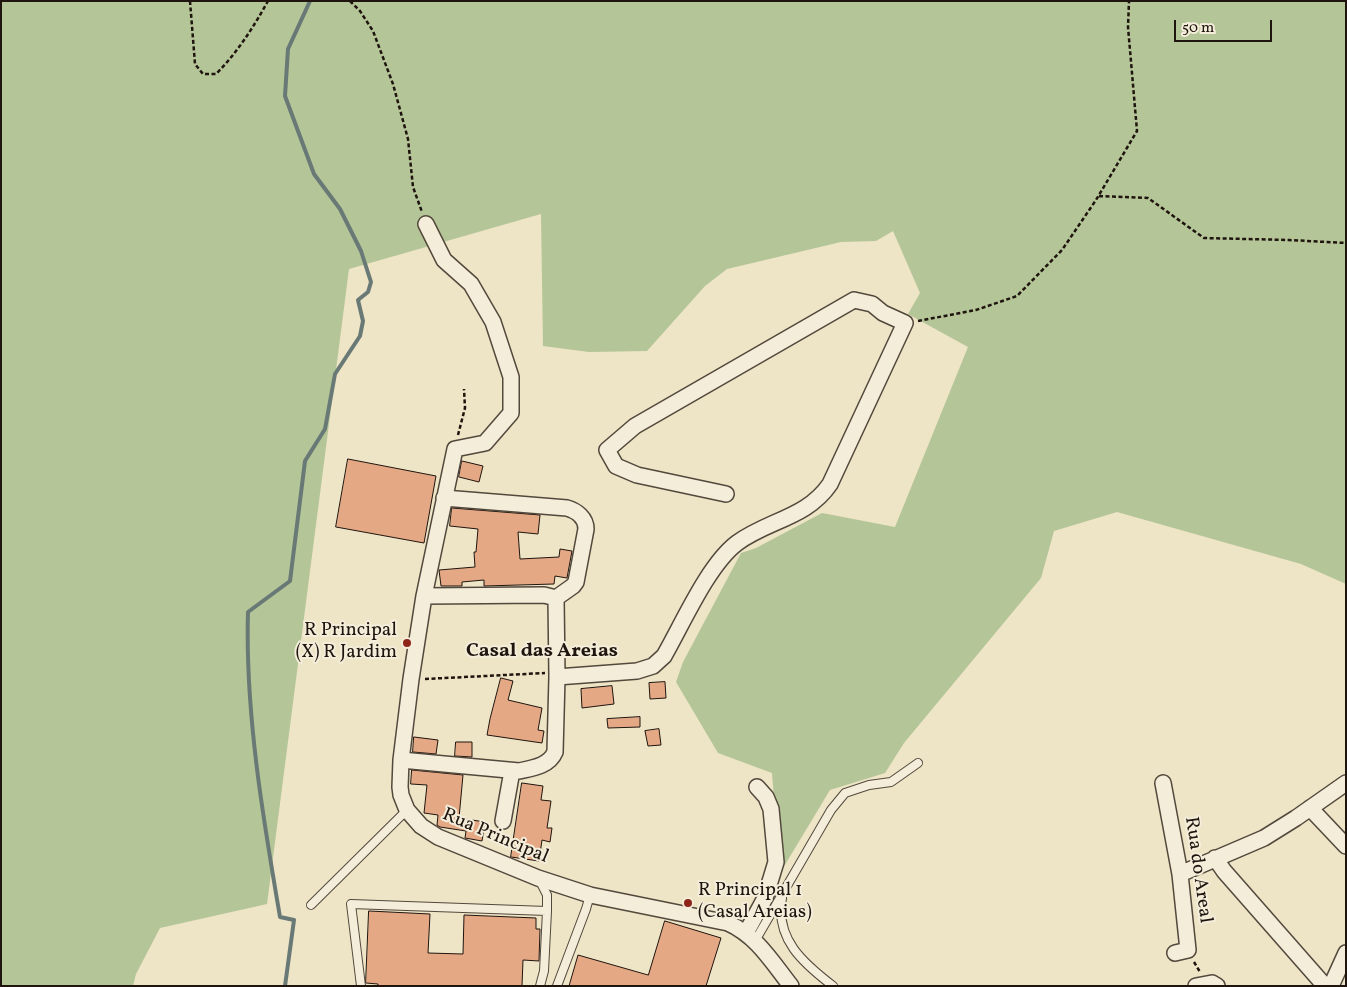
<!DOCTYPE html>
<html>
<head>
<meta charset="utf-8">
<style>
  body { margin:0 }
  #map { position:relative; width:1347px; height:987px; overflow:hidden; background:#eee4c6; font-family:Vollkorn,serif }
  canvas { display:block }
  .frame { position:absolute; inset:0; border:2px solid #1f140e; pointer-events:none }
  .scale { position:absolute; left:1174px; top:20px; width:98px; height:22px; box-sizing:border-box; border:2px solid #1f140e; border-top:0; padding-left:6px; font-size:15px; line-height:18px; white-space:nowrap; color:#1f140e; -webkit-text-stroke:4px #f4edda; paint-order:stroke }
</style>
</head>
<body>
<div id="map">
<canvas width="1347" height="987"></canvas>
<div class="frame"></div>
<div class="scale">50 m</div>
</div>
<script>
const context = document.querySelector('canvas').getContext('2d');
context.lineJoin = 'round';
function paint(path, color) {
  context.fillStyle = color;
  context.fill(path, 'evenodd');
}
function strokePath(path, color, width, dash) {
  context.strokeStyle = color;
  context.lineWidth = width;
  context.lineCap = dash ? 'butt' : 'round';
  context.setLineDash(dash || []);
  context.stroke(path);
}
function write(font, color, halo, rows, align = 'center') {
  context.font = font + ' Vollkorn,serif';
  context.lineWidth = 4;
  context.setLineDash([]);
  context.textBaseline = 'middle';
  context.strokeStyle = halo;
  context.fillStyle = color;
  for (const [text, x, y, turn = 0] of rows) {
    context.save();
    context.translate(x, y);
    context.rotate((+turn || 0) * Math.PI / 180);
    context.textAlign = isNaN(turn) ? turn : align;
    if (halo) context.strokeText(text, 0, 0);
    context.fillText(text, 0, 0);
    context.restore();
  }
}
paint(new Path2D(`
  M1,1H1346V584L1301,564L1117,512L1054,531L1041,578L904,743L885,773L830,790L780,873L772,773L718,753L676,682L683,662L741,553L756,548L822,513L895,527L968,347L908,314L920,293L893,231L876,241L841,242L727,269L705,286L647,351L589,352L543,346L541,214L349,269L267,904L160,928L136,974L133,986H1Z`), '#b4c598');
strokePath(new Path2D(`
  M285,986L294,920L280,917C263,818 245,712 248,612L290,581L305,461L325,429L335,374L360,336L363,321L358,300L368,292L371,282L361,251L340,209L314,174L285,96L288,49L310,1`), '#697976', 4);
const building = new Path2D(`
  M348,459L436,476L424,543L336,527Z
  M462,461L483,466L479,482L459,477Z
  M452,508L540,515L538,534L518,532L520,559L559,557L560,549L572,551L567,578L555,576L554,584L484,586V580L462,582V586H441L439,570L475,567L474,552H476L478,529L450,526Z
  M501,678L513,681L508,700L542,708L538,730L544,731L542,743L487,735L490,719Z
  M665,682L666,698L650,699L649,683Z
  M612,686L614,704L582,708L581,689Z
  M640,717V727L608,728L607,719Z
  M659,729L661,745L648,746L645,731Z
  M414,737L438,740L436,754L413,752Z
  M456,742H472V757L455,756Z
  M412,770L463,775L459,818L485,822L482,841L465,838L466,831L440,827L437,825L438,815L424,813L427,785L411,784Z
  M522,783L543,786L541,800L551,801L547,828H552L550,842L542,840L539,861L511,857Z
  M369,911L430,914L428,953L463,954L464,915L536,918V929H540L539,961L523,960L522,986H378V984L366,983Z
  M665,921L721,938L706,986H569L578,955L648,975Z`);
paint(building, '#e4a885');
strokePath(building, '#1f140e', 1);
const service = new Path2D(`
  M539,879L547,895V911L544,971L540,986
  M782,898C775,939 803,963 833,986
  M311,905L407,810
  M755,941L831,810L845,793L869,785L891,782L918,763
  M361,986L351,904L547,911
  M557,986L586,909L590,895`);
const minor = new Path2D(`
  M426,224L444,260L471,284L493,322L511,377V413L485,443L455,449L424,596L411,679L401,760L400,787L401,795L407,810L421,826L438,837L538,878L590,895L728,923C757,936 772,962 791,986
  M444,498L567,508C577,511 586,518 586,529L576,582L573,586L556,598
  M424,596L544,595L556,598
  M557,677L637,671L653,666L664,656C683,623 708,565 737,543C768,520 807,518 830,484L905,323L883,313L872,304L854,300L635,426L607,450L616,466L637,475L726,494
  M401,760L519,771C533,768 549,766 555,752L557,677L556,598
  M1163,783L1180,874L1188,950L1175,953
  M1310,808L1346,846
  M503,821L512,771
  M1215,858L1224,871L1325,986
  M1180,874L1264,838L1296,818L1346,783
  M746,933L765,898L776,862L771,809L766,797L757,787
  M1196,986L1212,983L1217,986
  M1331,986L1346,953`);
strokePath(service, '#53483c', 10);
strokePath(minor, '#53483c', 18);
strokePath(new Path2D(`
  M190,1L195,64L203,74H216C237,53 253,28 268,1
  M350,1L360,11L373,31L393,84L408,139L413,187L422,212
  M1099,196L1148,198L1204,238L1289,240L1346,243
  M918,321L976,310L1017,296L1062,250L1096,200L1137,131L1128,27L1129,1
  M458,435L465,408L464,389
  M425,679L545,673
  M1194,962L1200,972`), '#1f140e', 2.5, [4, 2.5]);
strokePath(service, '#f4edda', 8);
strokePath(minor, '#f4edda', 15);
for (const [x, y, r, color] of [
  [407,643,5,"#8f2418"],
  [688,903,5,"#8f2418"]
]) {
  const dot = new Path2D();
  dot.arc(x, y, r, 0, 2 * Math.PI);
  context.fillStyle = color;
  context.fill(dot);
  strokePath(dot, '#f4edda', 2);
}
write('19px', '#1f140e', '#f4edda', [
  ["R Principal",397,632],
  ["(X) R Jardim",397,654],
  ["R Principal 1",698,892,"left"],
  ["(Casal Areias)",698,914,"left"]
], 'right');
write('19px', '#1f140e', '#f4edda', [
  ["Rua Principal",495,837,23],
  ["Rua do Areal",1197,870,82]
]);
write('bold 20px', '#1f140e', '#f4edda', [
  ["Casal das Areias",542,652]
]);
</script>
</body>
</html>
